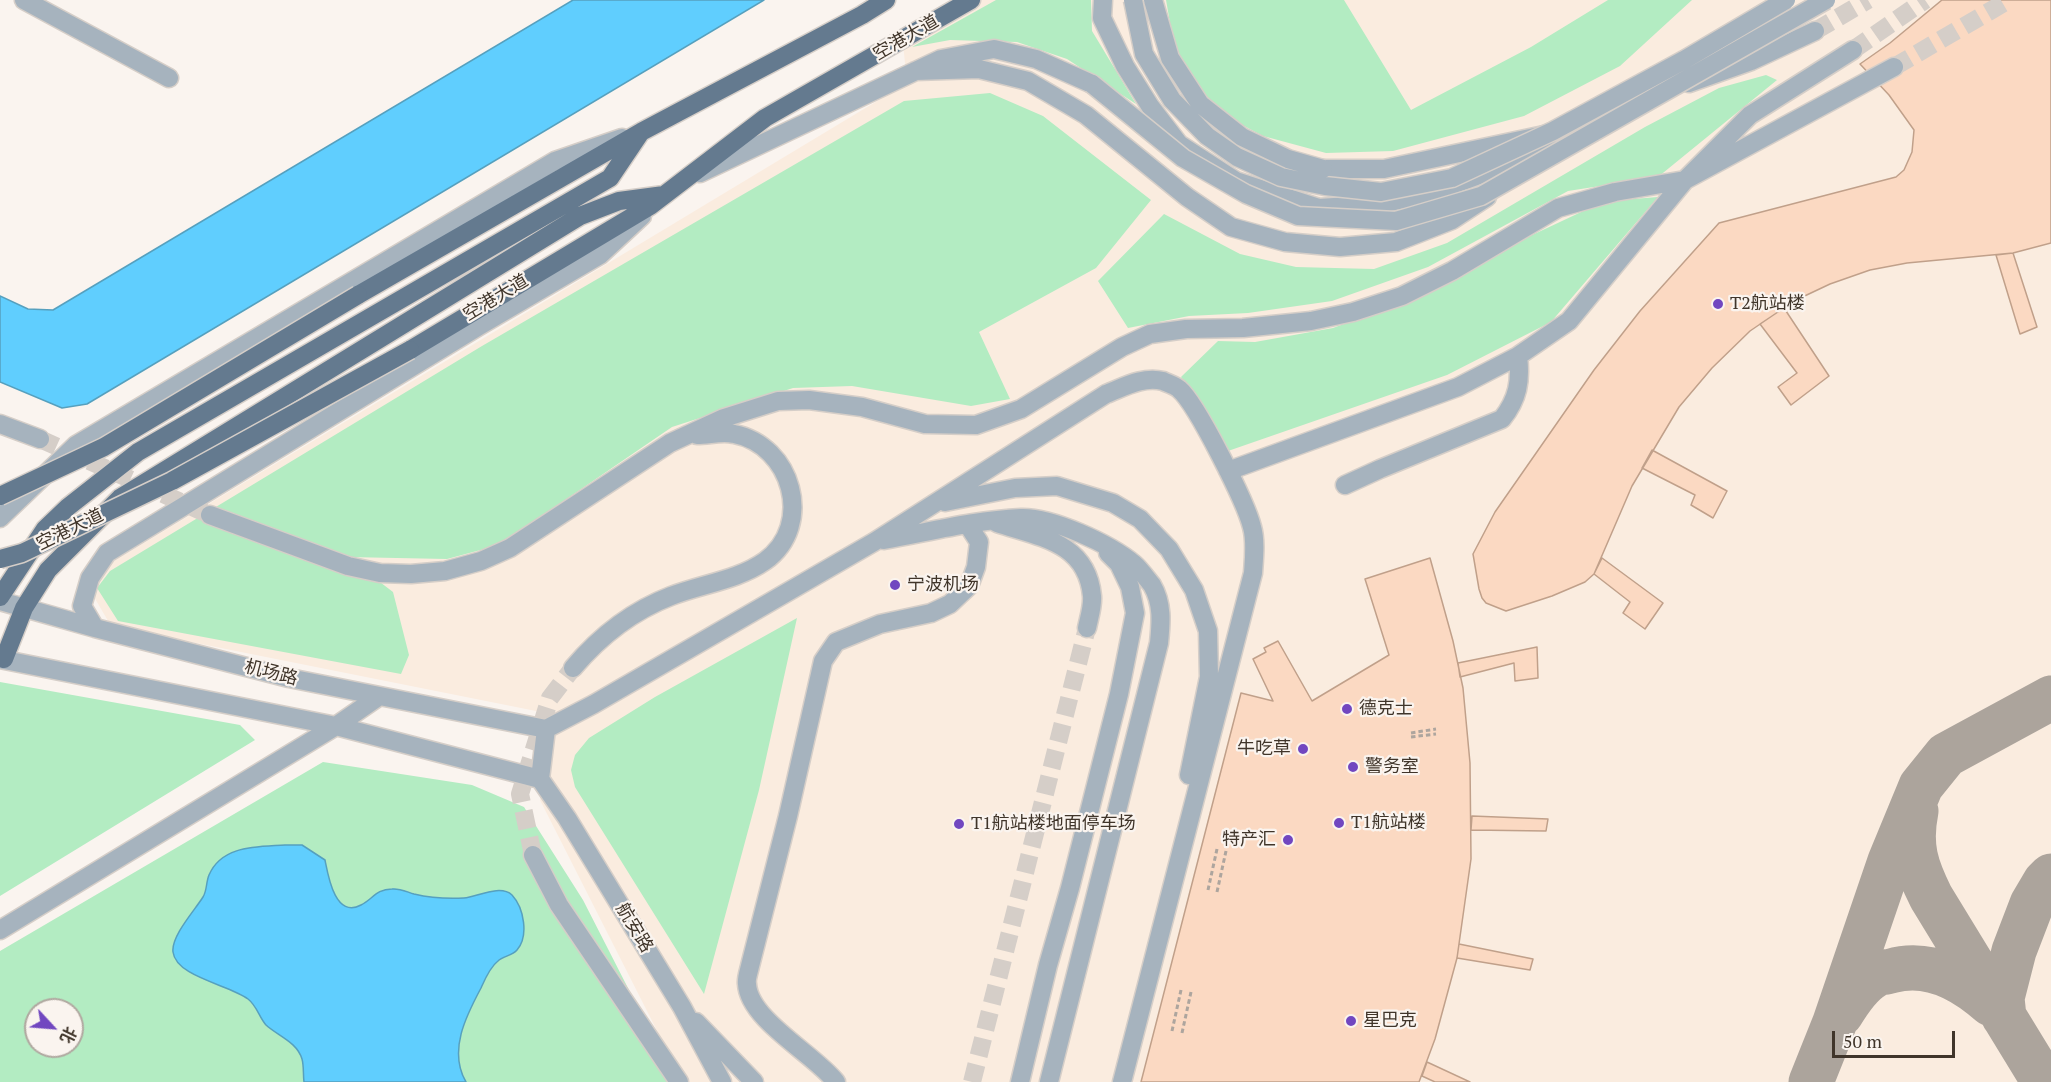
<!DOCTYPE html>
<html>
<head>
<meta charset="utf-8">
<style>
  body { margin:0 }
  #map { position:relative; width:2051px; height:1082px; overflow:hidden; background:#faf4ef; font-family:"PT Serif","Noto Sans SC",serif }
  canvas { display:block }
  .north { position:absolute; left:24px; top:998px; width:60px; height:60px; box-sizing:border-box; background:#faf4ef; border:2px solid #b0a8a0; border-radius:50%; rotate:116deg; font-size:16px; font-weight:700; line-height:24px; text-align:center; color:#40352a }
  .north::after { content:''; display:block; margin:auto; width:21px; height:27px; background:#7147c0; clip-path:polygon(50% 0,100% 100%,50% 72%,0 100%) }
  .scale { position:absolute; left:1832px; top:1031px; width:123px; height:27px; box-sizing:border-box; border:3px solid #40352a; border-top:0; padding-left:8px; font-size:18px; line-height:21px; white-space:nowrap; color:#40352a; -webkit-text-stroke:4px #faf4ef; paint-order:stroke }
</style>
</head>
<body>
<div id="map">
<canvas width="2051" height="1082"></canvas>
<div class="north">北</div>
<div class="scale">50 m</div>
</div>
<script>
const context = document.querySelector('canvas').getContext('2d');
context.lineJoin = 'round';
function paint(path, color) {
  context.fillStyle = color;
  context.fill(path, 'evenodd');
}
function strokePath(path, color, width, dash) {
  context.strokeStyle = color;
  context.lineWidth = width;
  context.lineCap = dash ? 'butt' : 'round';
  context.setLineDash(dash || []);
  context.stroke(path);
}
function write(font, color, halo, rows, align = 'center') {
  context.font = font + ' "PT Serif","Noto Sans SC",serif';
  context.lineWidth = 4.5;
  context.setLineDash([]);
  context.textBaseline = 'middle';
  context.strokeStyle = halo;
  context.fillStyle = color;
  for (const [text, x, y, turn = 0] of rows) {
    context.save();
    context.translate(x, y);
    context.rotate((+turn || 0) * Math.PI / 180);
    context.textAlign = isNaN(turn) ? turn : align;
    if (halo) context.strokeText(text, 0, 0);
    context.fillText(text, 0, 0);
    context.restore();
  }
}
paint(new Path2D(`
  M978,0H2051V1082H683L540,800L551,714L111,626L90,590L109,564L907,83L903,43Z`), '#faecdf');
paint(new Path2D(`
  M996,0H1091L1092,31L1136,104L1067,59L1017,42L950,40L912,47Z
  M1166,0H1344L1411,110L1531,47L1608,0H1692L1620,66L1524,116L1393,151L1326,153L1263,136L1216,111L1175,51Z
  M1766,75L1777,80L1658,177L1568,191L1428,267L1332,301L1248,313L1189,316L1128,328L1098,281L1164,214L1240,254L1296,267L1374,269L1447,243L1645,127L1719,88Z
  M990,93L1043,116L1151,200L1096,268L979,332L1010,399L971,406L852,386L793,388L672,427L499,545L447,559L347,557L393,592L409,655L401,674L118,621L97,588L110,571L482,346L904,101Z
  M1658,197L1551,322L1447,375L1228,451L1212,421L1181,377L1218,341L1255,342L1333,328L1421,296L1513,244L1594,206L1621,200Z
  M797,618L759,790L704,994L575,787L571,770L575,755L589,738L655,697Z
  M0,682L240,725L255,740L0,896Z
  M323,762L472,785L524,807L583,900L676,1082H0V951ZM36,1010H72V1046H36Z`), '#b3ecc2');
const water = new Path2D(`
  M573,0H764L87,404L62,408L0,382V296L28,309L53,310Z
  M285,845H302L325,860C328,875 335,919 361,905C373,899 376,889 392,889C399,888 407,892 414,894C431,898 447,899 464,898C477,897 500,884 512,895C524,908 529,936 517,950C512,956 503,956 498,961C490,967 485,979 481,988C466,1016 448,1051 466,1082H304C303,1075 304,1066 302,1059C297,1042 278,1036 266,1025C259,1017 257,1006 248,999C230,985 176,977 173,952C171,936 195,910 203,897C207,891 206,882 209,875C222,845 257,847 285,845Z`);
paint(water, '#60cefe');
strokePath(water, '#56a0be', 1.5);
strokePath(new Path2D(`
  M1916,811C1909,846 1916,867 1931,897L2044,1082
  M1841,1014C1849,1001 1860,984 1874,976C1878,973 1886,972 1891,971C1929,960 1964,980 1991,1004
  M2004,1017L2002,998L2014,951L2032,904L2045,882L2051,876
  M1811,1082L1835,1022L1890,861L1921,786L1946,755L2051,698`), '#aca49c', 45);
const building = new Path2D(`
  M1942,0H2051V243L2013,253L1907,263L1870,270L1830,284L1794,301L1750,331L1712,368L1679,407L1632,486L1594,574L1585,582L1552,596L1506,611L1486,603L1482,598L1479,589L1473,554L1495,512L1594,370L1640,311L1719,223L1896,177L1904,170L1912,152L1914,130L1889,95L1860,64L1890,43Z
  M2013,253L2037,327L2020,334L1996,255Z
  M1784,308L1829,376L1791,405L1778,387L1797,373L1760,324Z
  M1652,450L1727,491L1713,518L1691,505L1695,495L1642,468Z
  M1430,558L1453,641L1463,688L1470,763L1471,859L1457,958L1435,1039L1419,1082H1141L1241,693L1273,701L1253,659L1266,652L1264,648L1278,641L1312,701L1389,655L1365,579Z
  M1602,558L1663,603L1645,629L1623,613L1630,602L1594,574Z
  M1537,647L1538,678L1515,681L1514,663L1460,677L1458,663Z
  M1472,816L1548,819L1546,831L1471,830Z
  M1459,944L1533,959L1530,970L1457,958Z
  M1427,1062L1470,1082H1435L1422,1076Z`);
paint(building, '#fbd9c2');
strokePath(building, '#c0a08a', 1.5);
strokePath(new Path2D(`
  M1815,31L1868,0
  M1853,50L1925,0
  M1894,67L2009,0
  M40,439L210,515
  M533,855L520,794L550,698L573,668
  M972,1082L1087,628`), '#d5cec8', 18, [18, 9]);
const minor = new Path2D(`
  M24,0L169,78
  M1103,0L1102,18L1125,66L1150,106L1179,144L1236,181L1319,208L1380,204L1424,195L1556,147
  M915,71L979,69L1028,81L1086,115L1187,197L1231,227L1285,242L1340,247L1396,242L1452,220L1487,197
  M1689,83L1751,61L1815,31
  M1323,169H1384L1596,124L1609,118
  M700,173L941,59L994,49L1036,59L1092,84
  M0,424L40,439
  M1228,471L1458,387L1518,356L1569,321L1685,180L1750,115L1853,50
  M1345,485L1380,469L1502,419C1518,399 1521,381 1518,356
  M945,502L1015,488L1057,486L1113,503L1140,519L1169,549L1194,590L1208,631L1209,677L1189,775
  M210,515L348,566L380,573L411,574L445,571L481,561L510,548L670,443L724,418L778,401L809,400L862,407L925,424L976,425L1021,409L1122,347L1150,334L1186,329L1243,328L1311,321L1353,312L1402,296L1452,271L1558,208L1615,192L1685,180L1894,67
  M0,518L76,445L555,161L622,138
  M997,523C1039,537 1087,542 1092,596C1093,606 1089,618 1087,628
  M884,540C929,532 975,520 1021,518C1052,517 1110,544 1134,564C1140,569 1147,579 1152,585C1163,604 1161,623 1159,643L1049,1082
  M0,601L95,628L289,678L546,729
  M95,628L82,606L90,578L107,553L479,326L600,255L642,216
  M0,659L336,726L540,779
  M573,668C600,636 632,611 671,596C702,584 738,580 765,561C815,525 792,445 734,434C723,431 709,435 697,435
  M540,779L546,729L594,704L874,542L1106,394C1124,387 1143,376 1163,381C1167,383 1176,386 1179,389C1197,404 1246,503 1252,527C1256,541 1254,558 1253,573L1122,1082
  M540,779L567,818L682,1007L722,1082
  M533,855L559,905L679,1082
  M0,930L336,726L378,697
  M696,1022L754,1082
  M836,1082C814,1054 749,1020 747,984C746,979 749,971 750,966L788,816L823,661L836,642L880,624L931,613L950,604L969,586L976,567L979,542L968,525
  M1020,1082L1048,965L1070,888L1119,694L1135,613L1130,587L1119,564L1108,553`);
const major = new Path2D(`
  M358,295L641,132L862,15L886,0
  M410,350L650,206L765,118L971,0
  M0,597L45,529L68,507L138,452L610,178L641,132
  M4,659L24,608L48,570L120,498L580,216L619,201L664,195`);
strokePath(minor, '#d5cec8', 21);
strokePath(major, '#d5cec8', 21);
strokePath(new Path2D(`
  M1411,733L1436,729
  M1411,737L1436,734
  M1208,890L1217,849
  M1217,892L1226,851
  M1172,1031L1181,990
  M1182,1033L1191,992`), '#ada59e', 3, [4.5, 3]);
strokePath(minor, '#a6b3be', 18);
strokePath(major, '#647a8f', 18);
const minorBridge = new Path2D(`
  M1133,0L1144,54L1172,100L1207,136L1237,157L1281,177L1325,186L1381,192L1452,178L1553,131L1684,60L1786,0
  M1153,0L1170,58L1200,104L1242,137L1288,159L1323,169
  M1092,84L1183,158L1246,194L1298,216L1396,221L1481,196L1826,0`);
const majorBridge = new Path2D(`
  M0,496L104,447L358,295
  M0,559L22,553L172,481L410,350`);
strokePath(minorBridge, '#d5cec8', 21, []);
strokePath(majorBridge, '#d5cec8', 21, []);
strokePath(minorBridge, '#a6b3be', 18);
strokePath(majorBridge, '#647a8f', 18);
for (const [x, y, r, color] of [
  [1718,304,6,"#7147c0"],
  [895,585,6,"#7147c0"],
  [1347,709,6,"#7147c0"],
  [1303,749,6,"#7147c0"],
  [1353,767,6,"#7147c0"],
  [1339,823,6,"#7147c0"],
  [959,824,6,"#7147c0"],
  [1288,840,6,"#7147c0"],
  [1351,1021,6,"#7147c0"]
]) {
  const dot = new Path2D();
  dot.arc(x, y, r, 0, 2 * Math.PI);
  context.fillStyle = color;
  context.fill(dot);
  strokePath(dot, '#faf4ef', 2);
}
write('18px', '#40352a', '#faf4ef', [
  ["空港大道",906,38,-30],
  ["空港大道",496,298,-31],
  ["空港大道",70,530,-26],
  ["机场路",271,673,14],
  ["航安路",634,928,59]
]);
write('18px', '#40352a', '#faf4ef', [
  ["T2航站楼",1730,304],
  ["宁波机场",907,585],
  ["德克士",1359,709],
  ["牛吃草",1291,749,"right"],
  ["警务室",1365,767],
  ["T1航站楼",1351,823],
  ["T1航站楼地面停车场",971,824],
  ["特产汇",1276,840,"right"],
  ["星巴克",1363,1021]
], 'left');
</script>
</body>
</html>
